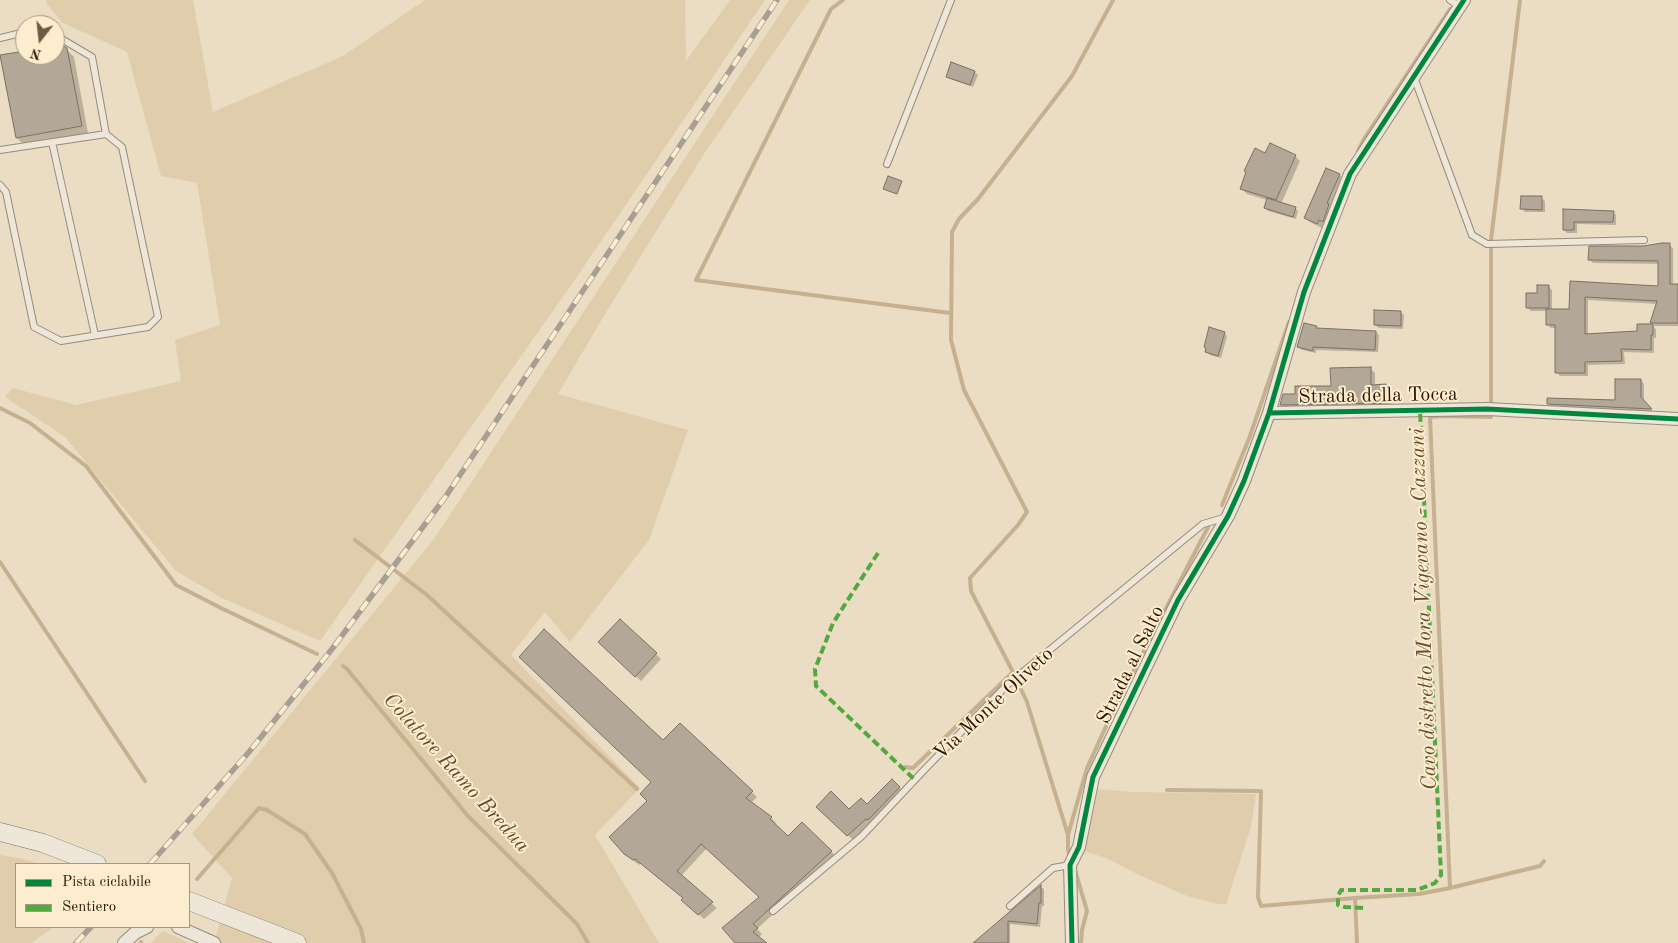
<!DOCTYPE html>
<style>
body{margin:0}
#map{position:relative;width:1678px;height:943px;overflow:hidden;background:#eaddc4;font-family:"Old Standard TT",serif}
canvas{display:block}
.legend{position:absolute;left:15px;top:863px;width:175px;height:65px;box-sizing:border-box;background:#fcedce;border:1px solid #aa967d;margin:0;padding:6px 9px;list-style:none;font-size:15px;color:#2e1404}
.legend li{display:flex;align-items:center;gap:10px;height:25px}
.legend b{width:25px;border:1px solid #aa967d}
.north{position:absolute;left:15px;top:15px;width:50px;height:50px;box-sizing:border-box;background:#fcedce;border:1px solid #aa967d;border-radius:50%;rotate:196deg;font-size:14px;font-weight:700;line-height:20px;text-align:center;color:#2e1404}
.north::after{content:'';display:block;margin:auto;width:18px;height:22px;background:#705a47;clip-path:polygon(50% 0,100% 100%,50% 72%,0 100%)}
</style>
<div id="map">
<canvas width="1678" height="943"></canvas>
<ul class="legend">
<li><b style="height:6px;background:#00873e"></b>Pista ciclabile</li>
<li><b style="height:6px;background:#54a840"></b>Sentiero</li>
</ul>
<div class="north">N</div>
</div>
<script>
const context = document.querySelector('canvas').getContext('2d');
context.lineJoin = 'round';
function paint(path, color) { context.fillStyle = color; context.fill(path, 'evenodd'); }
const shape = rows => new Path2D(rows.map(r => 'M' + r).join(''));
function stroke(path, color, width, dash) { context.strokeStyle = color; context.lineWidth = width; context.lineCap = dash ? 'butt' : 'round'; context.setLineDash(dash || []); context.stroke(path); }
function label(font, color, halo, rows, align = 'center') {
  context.font = font + ' "Old Standard TT",serif'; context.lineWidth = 4; context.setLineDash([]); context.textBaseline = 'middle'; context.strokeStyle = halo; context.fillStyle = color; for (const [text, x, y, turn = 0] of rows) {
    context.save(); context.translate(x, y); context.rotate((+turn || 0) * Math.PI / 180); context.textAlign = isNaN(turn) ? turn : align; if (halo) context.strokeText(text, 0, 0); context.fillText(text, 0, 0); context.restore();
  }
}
paint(shape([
 [46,0,193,0,213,112,343,56,425,0,685,0,686,61,730,0,765,0,572,284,320,641,222,598,176,571,65,437,5,397,13,388,76,405,181,381,175,340,220,325,197,183,161,176,127,52,63,23,47,4],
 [789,0,810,0,704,154,605,314,558,394,688,430,649,540,570,642,545,612,511,655,640,788,595,835,659,943,214,943,232,878,192,834,434,539],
 [1095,789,1134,792,1256,794,1251,827,1226,904,1218,904,1187,896,1139,875,1106,858,1084,851],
 [0,855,23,859,40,864,16,864,16,927,54,927,31,943,0,943],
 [163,931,189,943,151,943]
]), '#e0cdab');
paint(shape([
 [55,46,66,49,74,57,88,133,24,145,17,138,25,52,25,55,55,55],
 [975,72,978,75,973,87,950,79,947,76],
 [1266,155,1295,156,1300,161,1281,204,1295,208,1298,211,1296,219,1268,211,1265,208,1267,200,1247,194,1242,189],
 [1339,175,1344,179,1327,225,1324,223,1322,228,1310,222,1305,218],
 [1541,198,1545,201,1545,212,1525,212,1522,209],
 [1564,211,1613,212,1616,215,1616,225,1577,224,1577,233,1567,233,1564,230],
 [1669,245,1673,248,1673,285,1678,285,1678,326,1653,326,1656,329,1656,338,1654,338,1654,353,1624,352,1625,364,1588,365,1588,376,1560,376,1556,372,1556,328,1551,328,1548,325,1548,311,1531,311,1528,308,1538,294,1549,287,1552,290,1552,310,1570,310,1571,282,1659,288,1659,264,1593,263,1590,260,1643,248],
 [1588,300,1658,304,1652,322,1655,325,1638,325,1638,333,1588,335],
 [1400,312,1404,315,1403,329,1379,328,1375,325],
 [1316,327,1318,329,1376,332,1379,335,1378,352,1316,350,1316,353,1302,350,1298,347],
 [1224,333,1227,336,1221,358,1210,355,1207,352],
 [1370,368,1375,373,1375,386,1386,386,1390,390,1391,407,1286,409,1281,404,1296,395,1332,387],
 [1641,380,1644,384,1644,402,1653,412,1552,407,1549,404,1616,401],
 [620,620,661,659,641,681,600,642],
 [680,725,757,797,751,803,771,818,776,823,774,825,788,838,802,824,836,856,757,929,762,934,758,938,764,943,736,943,761,897,707,848,681,876,717,908,704,919,687,905,684,898,641,863,639,865,631,859,610,837,649,801,663,742],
 [892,780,904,792,853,840,818,807,850,811,867,806],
 [1041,887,1044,889,1044,906,1042,906,1040,927,1010,924,1010,943,978,943,979,940]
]), '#0003');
stroke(shape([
 [843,0,831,9,696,280,950,313],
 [1358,151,1364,139,1450,9],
 [0,408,30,423,86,466,176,585,223,609,317,654],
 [1222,505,1250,436,1289,322],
 [355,540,427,595,637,789],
 [0,562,145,781],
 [343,666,347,669,468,816,577,924,588,943],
 [905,767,913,768,1013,672],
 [1167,790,1261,791,1258,897,1261,906,1355,898,1419,894,1450,888,1430,417,1443,416,1491,417,1491,240,1520,0],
 [1068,835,1027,702,1013,672,971,591,970,578,1018,525,1027,512,964,390,951,340,952,232,959,219,978,199,1072,76,1113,0],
 [1070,857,1068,850,1068,835,1087,768,1113,711,1208,527],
 [1075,870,1087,911,1082,930,1081,943],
 [197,879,259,808,267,810,305,834,332,873,361,929,364,943],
 [1450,888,1540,866,1544,861],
 [1355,898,1357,943],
 [141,943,141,942]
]), '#c5b08f', 4);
const building = shape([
 [60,44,67,48,82,126,16,138,0,55,25,51,25,55,55,55,55,45,60,44],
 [951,62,975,71,970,85,946,77,951,62],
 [1270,143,1296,155,1276,200,1240,189,1246,172,1244,171,1255,148,1265,153,1270,143],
 [1326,168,1340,174,1327,203,1329,204,1323,222,1319,220,1317,224,1304,218,1326,168],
 [888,176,902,181,897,194,883,189,888,176],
 [1521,196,1542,196,1542,210,1520,209,1521,196],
 [1267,198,1296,207,1293,217,1264,208,1267,198],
 [1563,209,1614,211,1613,222,1574,222,1574,230,1563,230,1563,209],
 [1662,243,1670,243,1670,284,1678,284,1678,323,1650,323,1657,301,1585,297,1585,334,1637,331,1637,324,1653,324,1653,335,1651,335,1651,350,1621,349,1622,361,1585,362,1585,373,1555,373,1555,325,1546,325,1546,309,1569,309,1570,281,1658,286,1658,261,1588,260,1589,246,1643,246,1662,243],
 [1537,285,1549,285,1549,308,1526,308,1526,293,1537,293,1537,285],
 [1374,310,1401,311,1401,326,1374,325,1374,310],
 [1304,323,1317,326,1316,328,1376,331,1375,350,1313,347,1313,351,1297,347,1304,323],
 [1209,327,1225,332,1218,356,1205,352,1206,348,1204,347,1209,327],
 [1371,367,1371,385,1386,384,1387,403,1280,405,1283,394,1295,394,1295,386,1331,386,1330,368,1371,367],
 [1615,379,1641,379,1641,397,1652,409,1547,404,1547,398,1615,400,1615,379],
 [620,619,657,653,635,677,598,642,620,619],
 [544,629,663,740,680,723,753,791,746,798,772,817,770,819,788,836,802,822,832,851,753,924,758,928,753,932,767,943,735,943,722,928,759,897,701,844,677,871,713,902,698,915,681,900,683,898,635,859,633,860,624,854,609,837,647,801,640,794,651,782,519,657,544,629],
 [892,779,900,787,868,820,866,819,847,836,816,807,831,791,849,809,861,798,867,804,892,779],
 [1041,885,1041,903,1039,903,1037,924,1008,921,1008,943,973,943,1041,885]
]);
paint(building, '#b3a897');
stroke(building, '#7b7062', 1);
const lane = shape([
 [1450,0,1460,7],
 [55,35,92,57,106,134],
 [0,38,25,32],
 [1414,77,1472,235,1487,244,1644,240],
 [52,142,95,335],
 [0,150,106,134,122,147,158,317,148,327,61,341,34,327,6,192,0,185],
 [887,164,951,0],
 [1010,906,1053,868,1070,865],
 [773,911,862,836,926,768,1007,685,1203,524,1227,517]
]);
const street = shape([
 [1269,413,1487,409,1678,419],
 [178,927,214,943],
 [124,943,135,933,147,927],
 [1072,943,1070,865,1079,847,1093,777,1178,600,1228,516,1244,481,1269,413,1304,292,1350,174,1464,0]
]);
const secondary = shape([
 [0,832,43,843,97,864],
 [189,901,297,943]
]);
stroke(lane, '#968b7b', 8);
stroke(street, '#968b7b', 14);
stroke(secondary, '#7b7062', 19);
stroke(lane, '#ede6d9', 6);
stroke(street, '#ede6d9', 12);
stroke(secondary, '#ede6d9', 18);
const rail = shape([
 [150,864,249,752,332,649,446,496,777,0],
 [76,943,91,927]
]);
stroke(rail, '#a79f94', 5.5);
stroke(rail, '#fcedce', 4, [11]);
stroke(shape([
 [878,553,833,623,815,669,816,686,915,780],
 [1363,908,1345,907,1338,905,1338,896,1341,890,1417,890,1435,883,1441,875,1420,410]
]), '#54a840', 4, [8, 4]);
stroke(shape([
 [1269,413,1487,409,1678,419],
 [1072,943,1070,865,1079,847,1093,777,1178,600,1228,516,1244,481,1269,413,1304,292,1350,174,1464,0]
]), '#00873e', 5);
label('20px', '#2e1404', '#fcedce', [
 ["Strada della Tocca",1378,396,-1],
 ["Strada al Salto",1131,665,-64],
 ["Via Monte Oliveto",994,704,-43]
]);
label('italic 21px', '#644b32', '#fcedce', [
 ["Cavo distretto Mora Vigevano - Cazzani",1424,609,-92],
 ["Colatore Ramo Bredua",456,773,48]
]);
</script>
